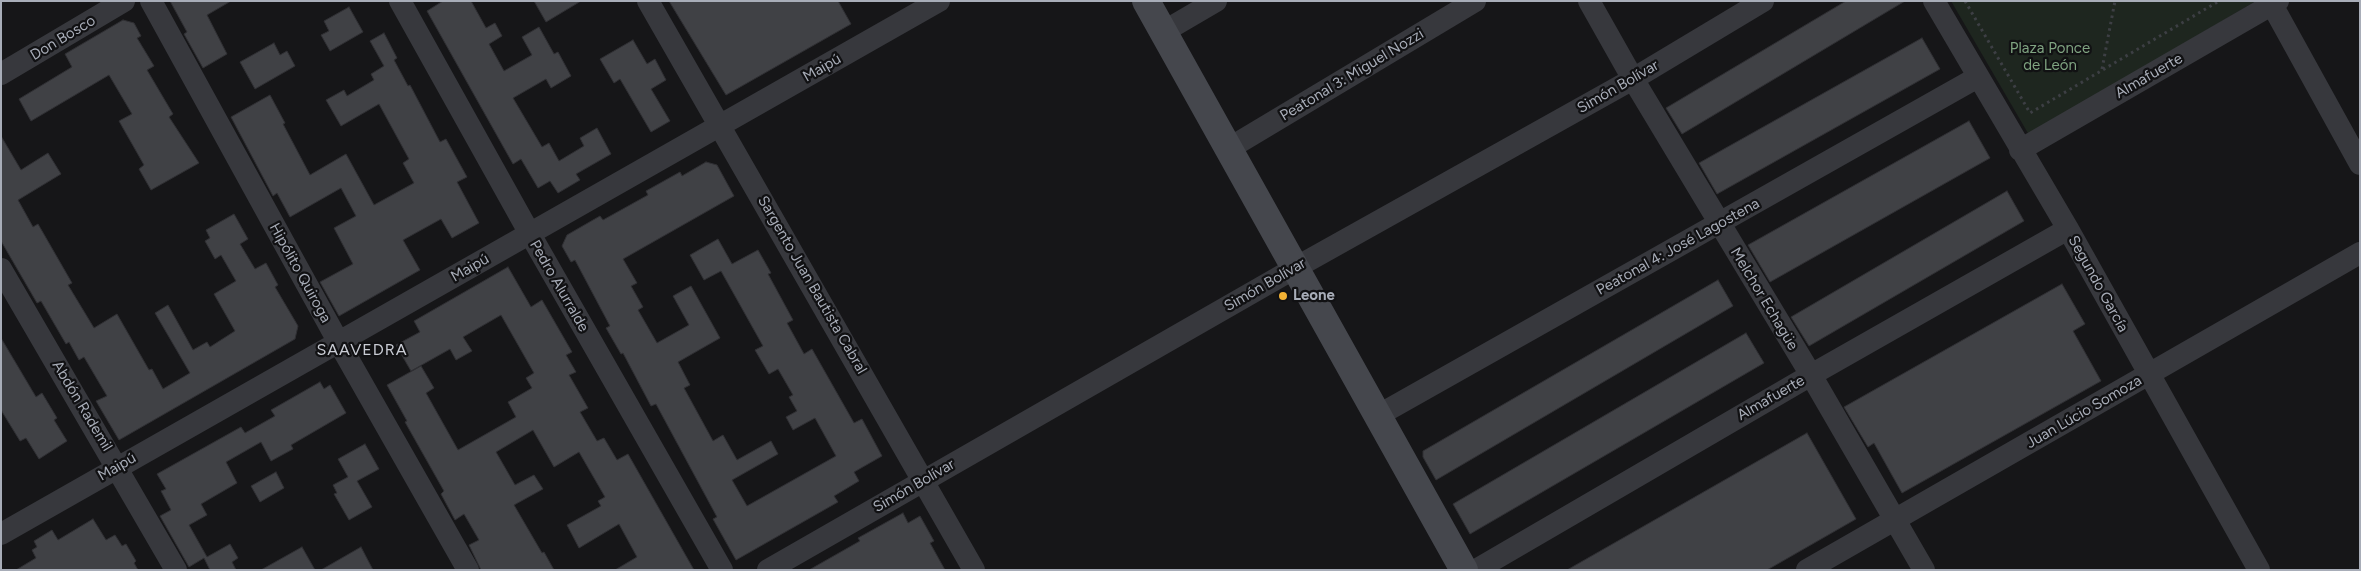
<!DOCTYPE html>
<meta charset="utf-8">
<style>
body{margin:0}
#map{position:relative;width:2361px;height:571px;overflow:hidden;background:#161618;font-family:Figtree,sans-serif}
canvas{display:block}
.frame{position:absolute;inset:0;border:2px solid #a8adb8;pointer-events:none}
</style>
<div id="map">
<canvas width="2361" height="571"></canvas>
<div class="frame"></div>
</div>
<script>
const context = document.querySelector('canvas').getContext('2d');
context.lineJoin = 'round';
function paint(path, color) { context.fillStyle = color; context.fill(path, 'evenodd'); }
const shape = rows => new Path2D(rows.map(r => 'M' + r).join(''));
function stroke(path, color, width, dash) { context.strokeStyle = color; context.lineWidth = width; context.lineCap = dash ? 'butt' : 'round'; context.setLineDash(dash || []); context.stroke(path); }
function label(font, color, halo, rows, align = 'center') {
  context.font = font + ' Figtree,sans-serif'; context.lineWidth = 4.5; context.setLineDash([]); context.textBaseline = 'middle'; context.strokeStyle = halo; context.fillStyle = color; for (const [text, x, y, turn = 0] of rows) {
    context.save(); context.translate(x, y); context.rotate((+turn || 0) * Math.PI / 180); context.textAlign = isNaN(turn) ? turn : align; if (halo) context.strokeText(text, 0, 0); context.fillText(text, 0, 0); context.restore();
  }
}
paint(shape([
 [1951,1,2256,1,2029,135]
]), '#1e261f');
const building = shape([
 [170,1,231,1,207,15,227,54,203,68,184,34,187,32,170,1],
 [443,1,471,1,486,28,495,23,502,36,489,44,504,71,532,55,522,37,539,27,554,54,558,52,571,76,551,88,546,79,513,98,542,147,549,143,559,161,584,146,580,138,597,128,611,154,576,174,580,180,558,193,550,181,538,188,521,159,513,164,427,11,443,1],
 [534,1,581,1,546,22,534,1],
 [669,1,838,1,851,24,726,95,669,1],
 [1846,1,1905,1,1682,134,1666,108,1846,1],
 [349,7,363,32,330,51,321,35,329,31,324,21,349,7],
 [123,20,134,23,141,36,137,38,154,66,147,70,173,114,169,117,199,163,151,190,139,169,144,165,119,121,132,114,109,75,31,121,19,99,72,67,65,54,123,20],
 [384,33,397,58,394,60,408,86,410,85,440,142,446,139,467,177,457,182,479,223,452,238,441,219,403,240,420,270,339,316,320,282,353,264,334,228,356,216,341,188,290,217,277,193,273,196,231,117,270,95,285,123,283,124,310,175,346,154,374,205,414,183,403,163,409,159,379,104,341,126,326,100,344,90,347,96,374,80,371,74,384,66,370,41,384,33],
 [1922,38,1940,69,1717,194,1699,163,1922,38],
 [633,40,647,64,655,59,666,80,651,89,670,121,651,132,620,79,614,83,600,59,633,40],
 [274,43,280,55,287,51,295,66,255,89,240,62,274,43],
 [1969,121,1990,158,1770,282,1748,245,1969,121],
 [1,136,21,170,48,153,61,174,18,200,33,227,38,224,72,283,68,285,94,328,117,314,149,370,152,369,163,389,190,373,155,313,168,305,193,350,207,342,210,347,235,331,214,294,236,281,221,255,215,259,205,241,210,238,206,230,234,214,248,239,240,244,255,269,266,263,278,285,275,287,298,326,295,339,119,440,96,401,107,396,94,374,84,357,79,360,69,342,66,344,41,301,37,303,1,241,1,136],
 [706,162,717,165,734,196,623,259,637,283,631,286,643,307,638,310,657,343,689,325,673,296,691,286,720,338,678,362,690,385,684,388,713,441,723,435,737,460,771,441,778,454,732,480,747,506,836,456,815,418,793,430,786,417,797,411,789,397,793,395,778,369,769,374,755,350,763,346,721,271,704,280,690,255,718,239,732,264,758,250,771,273,768,274,793,320,787,323,804,354,812,349,854,423,862,419,882,456,854,472,859,481,834,496,838,502,736,560,713,519,717,517,656,404,651,406,623,353,621,354,606,328,610,326,575,260,571,262,562,246,567,235,600,216,603,220,648,195,646,191,680,172,682,176,706,162],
 [2007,191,2024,221,1809,346,1791,317,2007,191],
 [508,267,531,307,542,300,572,352,566,355,576,372,569,375,588,408,580,412,597,441,604,438,617,460,628,454,694,570,615,570,637,557,619,524,579,548,567,525,601,506,598,501,605,497,579,452,554,467,533,430,496,452,515,485,534,475,543,489,514,505,542,553,544,552,554,570,481,570,469,545,479,540,464,514,455,520,441,494,444,491,405,422,407,421,387,385,421,366,434,388,426,393,458,450,516,417,508,402,532,388,526,378,534,373,501,315,463,337,472,351,456,360,450,349,411,371,396,345,420,332,414,321,508,267],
 [1718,280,1733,306,1436,480,1423,457,1423,451,1718,280],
 [2062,284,2085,324,2073,331,2101,381,1902,493,1874,443,1868,447,1844,407,2062,284],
 [1746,333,1764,363,1470,534,1453,504,1746,333],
 [1,338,36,397,42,393,57,418,54,420,67,441,39,459,26,438,20,441,1,410,1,338],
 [320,382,324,389,330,385,346,413,291,445,293,449,271,461,261,442,226,462,237,483,201,504,207,515,189,525,207,557,230,544,238,558,232,562,236,570,210,570,204,558,189,567,160,516,171,510,161,491,166,489,157,474,241,427,245,433,275,416,271,410,320,382],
 [1807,433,1856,519,1767,570,1567,570,1807,433],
 [365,444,379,469,357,481,372,507,349,520,334,494,337,493,333,485,348,477,338,459,365,444],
 [276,472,284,488,260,502,251,486,276,472],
 [903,513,908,523,920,516,934,541,930,543,945,570,809,570,860,541,858,538,903,513],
 [93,519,106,540,115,535,122,546,126,544,136,561,134,563,138,570,16,570,36,558,32,550,37,547,34,541,52,530,58,540,93,519],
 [302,547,315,570,261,570,302,547],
 [361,547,373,570,321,570,361,547]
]);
paint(building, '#404145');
stroke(building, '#303034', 1);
stroke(shape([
 [1965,1,2030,113,2219,1],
 [2102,69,2115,1]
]), '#3d3f44', 3, [2.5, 4]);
stroke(shape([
 [151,1,339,343,468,570],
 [400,1,530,234,722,570],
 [648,1,974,570],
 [1589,1,1633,79,1811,375,1924,570],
 [1934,1,2068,229,2259,570],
 [2270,1,2360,164],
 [1163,32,1216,1],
 [1,74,124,1],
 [1228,149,1475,1],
 [2020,150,2278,1],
 [1,269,176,570],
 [1377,416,1978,77],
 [1,534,939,1],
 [768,570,1295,268,1633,79,1763,1],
 [1476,570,1811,375,2068,229],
 [1807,570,2360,253]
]), '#37383d', 22);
stroke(shape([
 [1146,1,1464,570]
]), '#45474d', 28);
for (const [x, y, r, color] of [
 [1283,296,5,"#f2b134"]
]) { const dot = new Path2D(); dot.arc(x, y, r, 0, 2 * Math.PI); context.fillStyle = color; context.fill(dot); stroke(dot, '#111113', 2); }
label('15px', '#a8adb8', '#111113', [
 ["Don Bosco",63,38,-31],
 ["Maipú",822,68,-30],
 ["Peatonal 3: Miguel Nozzi",1352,75,-31],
 ["Almafuerte",2149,76,-30],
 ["Simón Bolívar",1618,87,-30],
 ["Peatonal 4: José Lagostena",1678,247,-29],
 ["Maipú",470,268,-30],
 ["Hipólito Quiroga",300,273,61],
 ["Segundo García",2098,284,61],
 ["Sargento Juan Bautista Cabral",812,285,60],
 ["Simón Bolívar",1265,285,-30],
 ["Pedro Alurralde",559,286,60],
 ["Melchor Echagüe",1764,299,59],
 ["Almafuerte",1771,398,-30],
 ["Abdón Rademil",82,406,59],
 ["Juan Lúcio Somoza",2084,412,-30],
 ["Maipú",117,467,-30],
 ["Simón Bolívar",914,486,-30]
]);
label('15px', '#7fa381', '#111113', [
 ["Plaza Ponce",2050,49],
 ["de León",2050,66]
]);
label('bold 15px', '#a8adb8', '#111113', [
 ["Leone",1293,296]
], 'left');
context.letterSpacing = '1px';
label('16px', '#c9ccd4', '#111113', [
 ["SAAVEDRA",362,350]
]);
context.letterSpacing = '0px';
</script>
